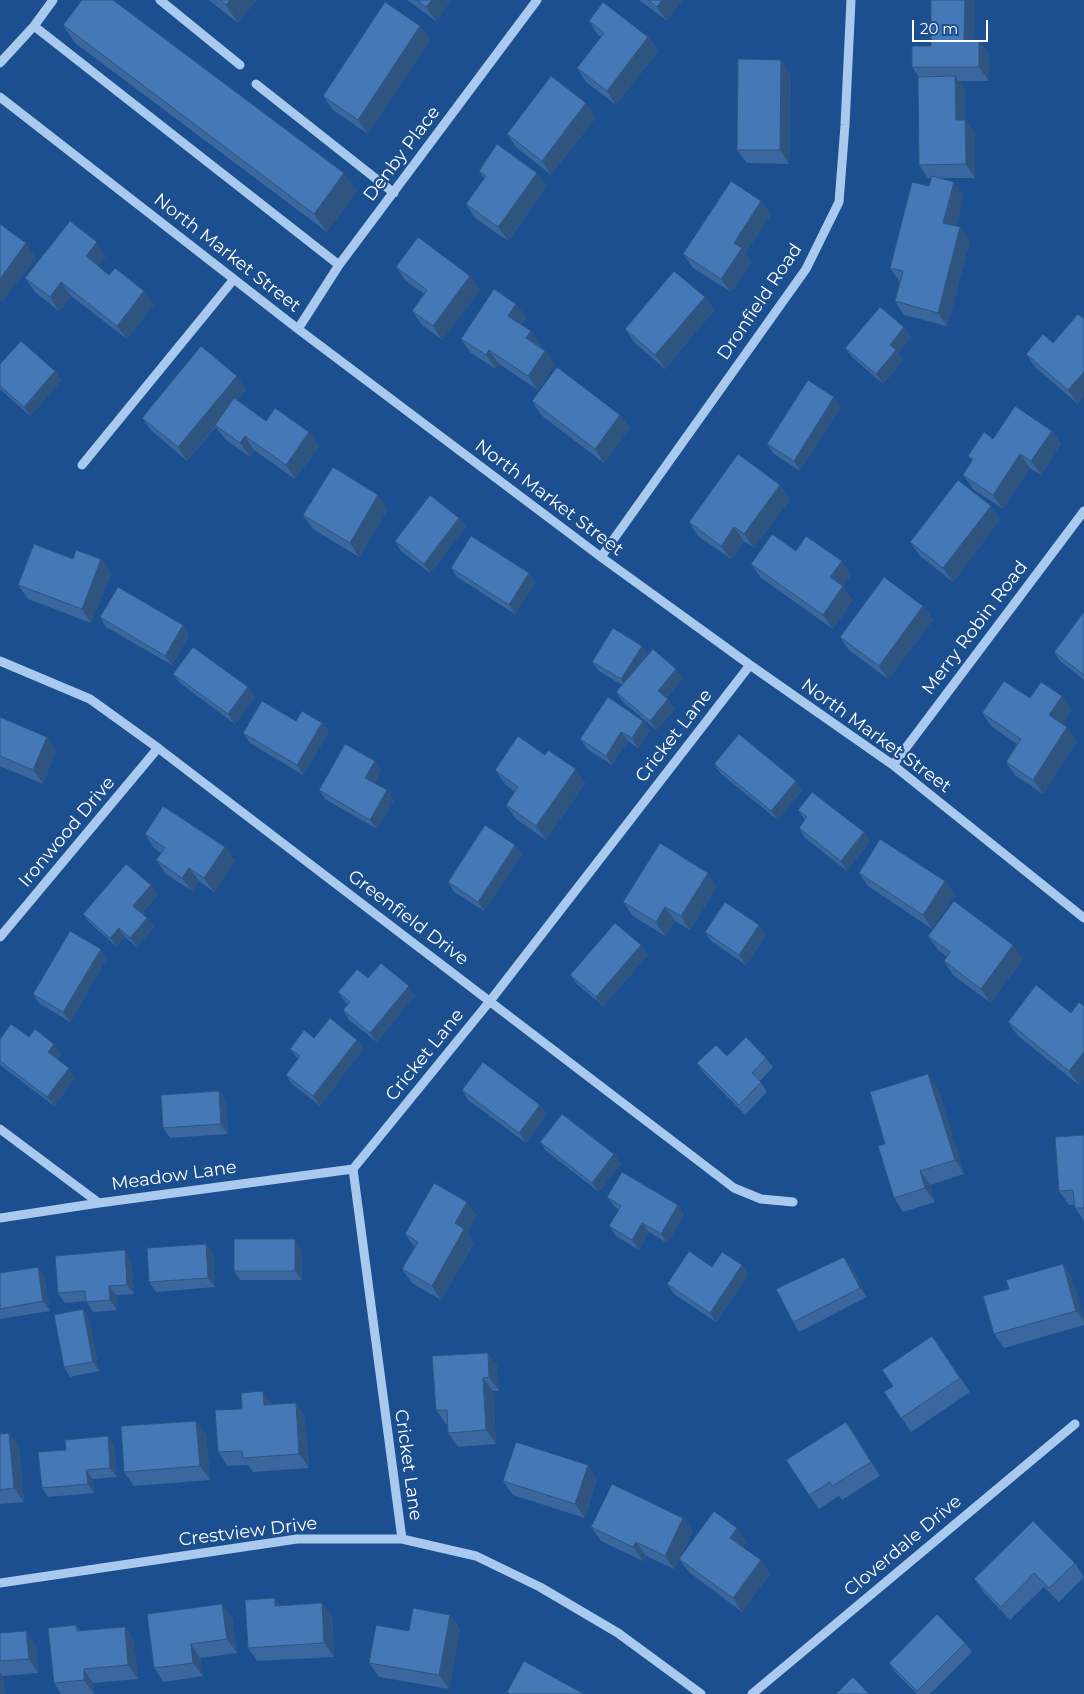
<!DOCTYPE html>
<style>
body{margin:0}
#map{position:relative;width:1084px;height:1694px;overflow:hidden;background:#1b4f8f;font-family:Montserrat,sans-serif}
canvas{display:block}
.scale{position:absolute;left:912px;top:20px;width:76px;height:22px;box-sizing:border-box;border:2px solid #fff;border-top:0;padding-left:6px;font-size:15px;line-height:18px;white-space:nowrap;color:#fff;-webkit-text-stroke:4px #1b4f8f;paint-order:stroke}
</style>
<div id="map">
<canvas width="1084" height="1694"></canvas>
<div class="scale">20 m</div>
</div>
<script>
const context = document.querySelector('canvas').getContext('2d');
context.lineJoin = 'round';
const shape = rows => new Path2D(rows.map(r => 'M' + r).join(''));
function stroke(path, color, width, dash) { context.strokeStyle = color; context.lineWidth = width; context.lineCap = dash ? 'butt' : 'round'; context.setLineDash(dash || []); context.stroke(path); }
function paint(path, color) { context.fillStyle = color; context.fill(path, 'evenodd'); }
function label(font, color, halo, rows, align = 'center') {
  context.font = font + ' Montserrat,sans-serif'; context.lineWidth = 4.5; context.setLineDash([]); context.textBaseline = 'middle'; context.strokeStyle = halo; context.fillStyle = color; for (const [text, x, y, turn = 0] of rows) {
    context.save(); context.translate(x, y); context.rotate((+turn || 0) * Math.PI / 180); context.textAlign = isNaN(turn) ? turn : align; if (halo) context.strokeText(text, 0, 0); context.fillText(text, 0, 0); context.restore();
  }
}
stroke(shape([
 [160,0,240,65],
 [34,26,339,265],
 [0,63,34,26,53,0],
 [256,84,394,193],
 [0,97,298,329,601,557,750,665,893,765,1084,918],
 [298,329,339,265,537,0],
 [82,465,234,279],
 [601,557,806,269,839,202,845,125,851,0],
 [0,661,90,699,158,748,734,1188,761,1199,793,1202],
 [893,765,1084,511],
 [0,937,158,748],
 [0,1129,99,1203],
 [0,1218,99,1203,353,1169],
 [402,1539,353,1169,490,1001,750,665],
 [0,1583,297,1539,402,1539,476,1556,540,1587,618,1633,701,1694],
 [752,1694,1075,1424]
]), '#a9c9ee', 9);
paint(shape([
 [209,0,256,0,238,23],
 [407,0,451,0,436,21],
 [639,0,682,0,667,21],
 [931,0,974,0,974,40,989,54,989,81,958,81,965,90,965,120,975,134,975,178,941,178,964,195,956,226,970,241,947,326,904,315,895,301,900,282,890,268,929,186,931,178,928,178,919,165,919,77,912,67,931,46],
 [589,21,648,37,658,51,616,105,586,82,577,68,601,37,598,35],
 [63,25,357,191,327,232,75,43],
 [420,26,430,40,368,134,333,110,323,96],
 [791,74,789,164,747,163,737,150],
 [596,117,551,175,516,147,507,134],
 [479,171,547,186,508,241,475,218,466,204,484,179],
 [761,201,771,215,745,253,751,262,731,292,693,268,683,254],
 [106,256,98,266,109,275,154,304,127,339,71,296,59,311,35,292,25,278],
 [396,267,480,290,442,340,422,325,412,311,424,294,406,281],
 [705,297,714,310,665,369,635,343,625,329],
 [516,304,526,318,521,324,531,331,541,345,539,347,545,351,555,365,538,390,499,364,496,369,471,353,461,339],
 [904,327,911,337,898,353,903,360,883,384,852,357,845,348],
 [1053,343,1078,404,1036,368,1026,354],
 [0,364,55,371,61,381,30,416,0,389],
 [246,389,237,400,266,421,319,446,295,479,254,450,250,457,225,439,216,427,187,461,152,431,142,418],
 [532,401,620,415,630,428,604,463,541,415],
 [841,406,800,471,774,454,767,444],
 [1052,431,1061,444,1041,475,1030,468,1003,509,973,489,963,475,972,461,968,456,993,439],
 [780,485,790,499,754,548,744,541,731,559,698,536,689,522],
 [388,509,359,557,313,529,303,515],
 [459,518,466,527,430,573,401,551,395,541],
 [1000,519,953,582,920,556,910,542],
 [796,551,851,575,843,587,853,600,833,629,761,578,751,564],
 [73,559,101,559,111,573,91,623,28,599,18,585],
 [451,568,536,582,515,614,457,577],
 [923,606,933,620,888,679,849,650,840,637],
 [1084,612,1084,680,1060,661,1054,652],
 [100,617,183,625,189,635,172,665,106,627],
 [642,646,648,655,683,678,667,698,675,709,656,730,622,701,616,692,622,685,599,671,592,662],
 [173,674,255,697,235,724,180,683],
 [1030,698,1072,709,1062,724,1077,741,1043,794,1015,775,1006,762,1017,744,992,727,982,713],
 [0,717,56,750,43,784,0,766],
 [296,721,322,723,329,732,303,775,250,743,243,733],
 [643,721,650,730,638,748,628,741,612,765,587,749,580,739],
 [545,755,576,769,585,783,546,840,516,819,506,805,515,792,505,784,495,770],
 [375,761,381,771,374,783,394,800,377,829,325,799,319,790],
 [714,764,796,781,802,790,778,820,721,774],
 [798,810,864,832,870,841,847,871,805,838,799,828,805,820],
 [145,834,225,847,235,861,214,892,199,881,192,891,166,874,156,860,161,853,154,848],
 [515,845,522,854,484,911,454,892,448,882],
 [859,873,945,881,955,895,932,929,868,886],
 [717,887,690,930,675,921,665,936,633,916,623,902],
 [158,895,142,913,147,918,154,927,137,947,125,937,117,947,90,923,83,914],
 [705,932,766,935,746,965,711,941],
 [928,936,1023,959,991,1003,953,975,944,961,947,957,938,950],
 [641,945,648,955,603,1006,577,984,570,975],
 [107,958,70,1022,39,1003,33,994],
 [368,978,415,995,377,1042,349,1020,343,1010,348,1004,345,1002,338,992],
 [1071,1013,1079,1085,1017,1035,1008,1022],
 [29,1037,61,1054,57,1059,75,1078,54,1106,0,1065,0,1039],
 [314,1038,357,1040,363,1049,320,1106,292,1084,286,1075,298,1059,290,1049],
 [727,1056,766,1058,773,1067,760,1081,767,1092,745,1115,704,1073,697,1063],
 [938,1088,964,1174,930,1185,935,1202,903,1212,894,1198],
 [462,1090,547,1114,526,1143,468,1100],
 [219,1091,226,1100,228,1134,170,1138,163,1128],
 [1084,1135,1084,1221,1075,1208,1075,1205,1069,1205,1059,1191],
 [540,1142,621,1163,599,1192,546,1151],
 [607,1197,678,1205,684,1215,667,1243,649,1232,639,1250,616,1236,609,1226,619,1210,614,1206],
 [477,1215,467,1233,474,1243,441,1300,412,1283,402,1269,415,1248,405,1234],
 [295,1239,301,1249,302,1280,240,1280,234,1271],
 [206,1244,213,1253,215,1287,156,1292,149,1282],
 [131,1260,134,1294,116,1295,117,1310,93,1312,86,1301,65,1303,58,1293],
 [1063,1264,1072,1278,1084,1319,1084,1325,1004,1348,994,1334,1009,1289],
 [742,1265,748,1275,716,1322,674,1294,667,1284,712,1267],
 [851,1266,867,1297,799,1332,793,1322],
 [38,1267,44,1277,50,1311,0,1319,0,1273],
 [83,1309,89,1319,99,1371,70,1377,64,1367],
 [932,1336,970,1392,911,1432,884,1392,893,1386],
 [488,1353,497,1366,499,1391,493,1391,496,1444,458,1447,448,1433,448,1424,446,1424,436,1410],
 [296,1403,305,1417,309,1468,253,1472,248,1465,228,1466,218,1452,242,1409,273,1404],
 [196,1421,206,1434,210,1480,134,1486,124,1472],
 [846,1422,856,1436,880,1476,842,1500,839,1496,819,1509,809,1495],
 [9,1433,19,1447,24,1502,0,1504,0,1434],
 [108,1436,114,1446,117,1477,93,1479,94,1493,48,1497,42,1488,66,1450],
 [597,1479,585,1518,513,1495,503,1481],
 [591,1527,693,1531,680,1557,747,1542,743,1547,761,1560,770,1574,742,1612,689,1572,679,1559,674,1569,646,1556,643,1561,601,1541],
 [1075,1563,1084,1577,1059,1602,1044,1587,1010,1620,984,1593,974,1579],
 [275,1598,280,1606,322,1603,332,1617,334,1657,257,1661,248,1648],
 [222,1604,232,1618,237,1653,200,1658,203,1676,164,1682,154,1668],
 [450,1615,460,1629,449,1689,379,1677,369,1663,409,1631],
 [76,1625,80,1631,125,1627,134,1641,138,1679,93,1683,94,1694,61,1694,54,1683],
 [0,1633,36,1645,38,1673,3,1676,5,1694,0,1694],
 [965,1643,972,1652,930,1694,917,1694,895,1672,889,1663]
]), '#3a679d');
paint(shape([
 [230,0,256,0,238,23,226,5],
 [432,0,451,0,436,21,426,7],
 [662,0,682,0,667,21,657,7],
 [965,0,974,0,974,54,964,40],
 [420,26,430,40,368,134,358,120],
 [648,37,658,51,616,105,607,91],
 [979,40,989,54,989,81,979,67],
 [781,60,791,74,789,164,780,150],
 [955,76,965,90,965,120,975,134,975,178,966,164,956,120],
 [586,103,596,117,551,175,542,161],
 [344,173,357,191,327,232,314,214],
 [537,173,547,186,508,241,498,227],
 [954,182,964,195,953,237,943,223],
 [761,201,771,215,745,253,751,262,731,292,721,279,734,243],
 [960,227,970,241,947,326,938,313],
 [97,242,106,256,95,270,86,256],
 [26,243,36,257,2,303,0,300,0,279],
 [470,276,480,290,442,340,433,326],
 [61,282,71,296,59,311,50,297],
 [144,291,154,304,127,339,117,326],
 [705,297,714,310,665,369,655,355],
 [516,304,526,318,518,330,508,316],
 [904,327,911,337,898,353,903,360,883,384,876,374,890,345],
 [531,331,541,345,535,352,526,338],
 [489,350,499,364,496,369,486,355],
 [545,351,555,365,538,390,528,376],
 [55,371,61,381,30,416,24,407],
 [1084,372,1084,397,1078,404,1068,390],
 [237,376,246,389,187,461,178,447],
 [834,397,841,406,800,471,794,461],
 [620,415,630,428,604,463,595,449],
 [1052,431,1061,444,1041,475,1031,461],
 [309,432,319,446,295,479,286,465],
 [245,436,254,450,250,457,240,443],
 [1020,454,1030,468,1003,509,993,495],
 [780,485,790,499,754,548,744,534],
 [378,495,388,509,359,557,350,543],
 [991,506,1000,519,953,582,943,568],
 [459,518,466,527,430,573,424,564],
 [734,527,744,541,731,559,721,546],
 [101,559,111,573,91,623,82,609],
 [842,561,851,575,843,587,853,600,833,629,823,615,830,577],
 [529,573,536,582,515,614,509,605],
 [923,606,933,620,888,679,879,666],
 [183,625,189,635,172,665,165,656],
 [642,646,648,656,628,689,621,679],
 [676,669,683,678,665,700,658,691],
 [248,687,255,697,235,724,228,714],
 [1062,696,1072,709,1059,729,1049,715],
 [668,699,675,709,656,730,650,721],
 [643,721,650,730,638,748,632,738],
 [322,723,329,732,303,775,297,765],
 [1067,727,1077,741,1043,794,1033,780],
 [621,732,628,741,612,765,606,756],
 [47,737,56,750,43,784,33,770],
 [375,761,381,771,372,787,365,778],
 [576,769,585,783,546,840,536,826],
 [796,781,802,790,778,820,771,811],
 [387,790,394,800,377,829,370,820],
 [864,832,870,841,847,871,841,861],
 [515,845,522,854,484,911,478,902],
 [225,847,235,861,214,892,204,878],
 [189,868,199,881,192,891,182,878],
 [708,873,717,887,690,930,681,916],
 [945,881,955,895,932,929,923,915],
 [151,885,158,895,140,915,133,906],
 [665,907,675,921,665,936,656,922],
 [147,918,154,927,137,947,130,938],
 [759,925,766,935,746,965,739,955],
 [119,928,125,937,117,947,110,938],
 [641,945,648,955,603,1006,596,997],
 [1013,945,1023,959,991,1003,981,989],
 [101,949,107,958,70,1022,63,1012],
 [409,986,415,995,377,1042,370,1033],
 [357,1040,363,1049,320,1106,313,1096],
 [54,1044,61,1054,54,1062,48,1052],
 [1084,1052,1084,1078,1079,1085,1069,1071],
 [69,1068,75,1078,54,1106,47,1097],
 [928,1074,938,1088,964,1174,955,1160],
 [219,1091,226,1100,228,1134,221,1124],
 [540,1105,547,1114,526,1143,519,1133],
 [614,1154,621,1163,599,1192,592,1183],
 [920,1171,930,1185,935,1202,925,1188],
 [467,1202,477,1215,467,1233,474,1243,441,1300,432,1286,455,1223],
 [678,1205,684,1215,667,1243,661,1234],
 [642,1223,649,1232,639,1250,632,1240],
 [295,1239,301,1249,302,1280,295,1271],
 [206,1244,213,1253,215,1287,208,1278],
 [125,1250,131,1260,134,1294,127,1285],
 [844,1257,851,1266,867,1297,860,1288],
 [1063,1264,1072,1278,1084,1319,1084,1322,1076,1311],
 [742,1265,748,1275,716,1322,710,1313],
 [38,1267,44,1277,50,1311,43,1301],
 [109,1286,116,1295,117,1310,110,1300],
 [83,1309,89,1319,99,1371,93,1362],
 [488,1353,497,1366,499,1391,489,1377],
 [483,1378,493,1391,496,1444,486,1430],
 [263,1391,273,1405,264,1405],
 [296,1403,305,1417,309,1468,299,1454],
 [196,1421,206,1434,210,1480,200,1466],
 [846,1422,856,1436,880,1476,871,1462],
 [9,1433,19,1447,24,1502,14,1488],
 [108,1436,114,1446,117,1477,110,1468],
 [588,1465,597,1479,585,1518,575,1504],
 [86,1470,93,1479,94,1493,88,1484],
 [683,1518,693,1531,674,1569,665,1556],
 [737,1528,747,1542,740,1551,730,1538],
 [636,1542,646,1556,643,1561,633,1547],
 [761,1560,770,1574,742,1612,733,1598],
 [275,1598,284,1612,275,1606],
 [322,1603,332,1617,334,1657,324,1643],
 [222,1604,232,1618,237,1653,227,1639],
 [450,1615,460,1629,449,1689,439,1675],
 [125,1627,134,1641,138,1679,128,1665],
 [26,1631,36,1645,38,1673,29,1659],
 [191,1644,200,1658,203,1676,193,1663],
 [84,1669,93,1683,94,1694,84,1680],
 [0,1672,3,1676,5,1694,0,1694]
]), '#305480');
const building = shape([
 [82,0,113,0,344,173,314,214,63,25,82,0],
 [220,0,230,0,226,5,220,0],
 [417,0,432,0,426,7,417,0],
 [648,0,662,0,657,7,648,0],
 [931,0,965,0,964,40,979,40,979,67,912,67,912,46,931,46,931,0],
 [385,2,420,26,358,120,323,96,385,2],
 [603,2,648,37,607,91,577,68,604,33,589,21,603,2],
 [738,59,781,60,780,150,737,150,738,59],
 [551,76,586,103,542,161,507,134,551,76],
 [955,76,956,120,965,120,966,164,919,165,918,77,955,76],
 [497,144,537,173,498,227,466,204,486,176,479,171,497,144],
 [932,176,954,182,943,223,960,227,938,313,895,301,903,271,890,268,912,182,929,186,932,176],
 [731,181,761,201,734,243,742,248,721,279,683,254,731,181],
 [70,221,97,242,86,256,109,275,115,268,144,291,117,326,61,282,50,297,25,278,70,221],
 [0,224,26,243,0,279,0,224],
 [418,237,470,276,433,326,412,311,427,290,396,267,418,237],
 [674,271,705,297,655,355,625,329,674,271],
 [494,289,516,304,508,316,531,331,526,338,545,351,528,376,489,350,486,355,461,339,494,289],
 [880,307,904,327,890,345,896,350,876,374,845,348,880,307],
 [1078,314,1084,319,1084,372,1068,390,1026,354,1043,334,1053,343,1078,314],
 [21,341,55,371,24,407,0,386,0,364,21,341],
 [201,346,237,376,178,447,142,418,201,346],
 [557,367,620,415,595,449,532,401,557,367],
 [808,380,834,397,794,461,767,444,808,380],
 [234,398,266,421,275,408,309,432,286,465,245,436,240,443,215,425,234,398],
 [1015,406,1052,431,1031,461,1020,454,993,495,963,475,973,459,968,456,984,432,993,439,1015,406],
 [738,454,780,485,744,534,734,527,721,546,689,522,738,454],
 [333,467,378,495,350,543,303,515,333,467],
 [958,480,991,506,943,568,910,542,958,480],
 [430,495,459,518,424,564,395,541,430,495],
 [772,534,796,551,806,536,842,561,830,577,843,586,823,615,751,564,772,534],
 [471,536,529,573,509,605,451,568,471,536],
 [34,544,73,559,76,550,101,559,82,609,18,585,34,544],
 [884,577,923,606,879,666,840,637,884,577],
 [118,587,183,625,165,656,100,617,118,587],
 [1084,612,1084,675,1054,652,1084,612],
 [613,628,642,646,621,679,592,662,613,628],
 [193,647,248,687,228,714,173,674,193,647],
 [653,649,676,669,658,691,668,699,650,721,616,692,653,649],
 [1004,681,1030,698,1041,682,1062,696,1049,715,1067,727,1033,780,1006,762,1021,739,982,713,1004,681],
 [608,697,643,721,632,738,621,732,606,756,580,739,608,697],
 [262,701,296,721,302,711,322,723,297,765,243,733,262,701],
 [0,717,47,737,33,770,0,756,0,717],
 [739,734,796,781,771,811,714,764,739,734],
 [518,736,545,755,548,750,576,769,536,826,506,805,518,787,495,770,518,736],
 [345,744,375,761,365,778,387,790,370,820,319,790,345,744],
 [812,792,864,832,841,861,799,828,807,817,798,810,812,792],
 [163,806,225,847,204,878,189,868,182,878,156,860,165,848,145,834,163,806],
 [485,825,515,845,478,902,448,882,485,825],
 [880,839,945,881,923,915,859,873,880,839],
 [660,843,708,873,681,916,665,907,656,922,623,902,660,843],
 [126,864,151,885,133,906,147,918,130,938,119,928,110,938,83,914,126,864],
 [954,901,1013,945,981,989,944,961,950,952,928,936,954,901],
 [725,902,759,925,739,955,705,932,725,902],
 [615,923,641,945,596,997,570,975,615,923],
 [70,931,101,949,63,1012,33,994,70,931],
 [381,963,409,986,370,1033,343,1010,350,1002,338,992,357,969,368,978,381,963],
 [1036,985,1071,1013,1079,1002,1084,1006,1084,1052,1069,1071,1008,1022,1036,985],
 [330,1018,357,1040,313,1096,286,1075,300,1056,290,1049,304,1030,314,1038,330,1018],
 [11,1024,29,1037,35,1029,54,1044,48,1052,69,1068,47,1097,0,1061,0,1039,11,1024],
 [746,1037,766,1058,752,1073,761,1082,739,1105,697,1063,716,1045,727,1056,746,1037],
 [483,1062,540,1105,519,1133,462,1090,483,1062],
 [928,1074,955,1160,920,1171,925,1188,894,1198,878,1146,885,1144,870,1092,928,1074],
 [219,1091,221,1124,163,1128,161,1095,219,1091],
 [562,1114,614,1154,592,1183,540,1142,562,1114],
 [1084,1135,1084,1208,1075,1208,1073,1190,1059,1191,1055,1137,1084,1135],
 [622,1172,678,1205,661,1234,642,1223,632,1240,609,1226,621,1206,607,1197,622,1172],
 [434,1183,467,1202,455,1223,464,1229,432,1286,402,1269,418,1242,405,1234,434,1183],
 [234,1239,295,1239,295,1271,234,1271,234,1239],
 [206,1244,208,1278,149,1282,147,1248,206,1244],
 [125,1250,127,1285,109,1286,110,1300,86,1302,85,1291,58,1293,55,1256,125,1250],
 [689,1251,712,1267,722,1252,742,1265,710,1313,667,1284,689,1251],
 [844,1257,860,1288,793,1322,776,1289,844,1257],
 [1063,1264,1076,1311,994,1334,983,1296,1009,1289,1006,1280,1063,1264],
 [38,1267,43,1301,0,1309,0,1273,38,1267],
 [83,1309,93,1362,64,1367,54,1315,83,1309],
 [932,1336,960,1378,901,1418,884,1392,893,1386,882,1370,932,1336],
 [488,1353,489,1377,483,1378,486,1430,448,1433,447,1410,436,1410,432,1356,488,1353],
 [263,1391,264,1405,296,1403,299,1454,243,1458,242,1451,218,1452,215,1410,242,1409,241,1393,263,1391],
 [196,1421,200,1466,124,1472,121,1426,196,1421],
 [846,1422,871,1462,832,1486,830,1482,809,1495,786,1460,846,1422],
 [9,1433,14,1488,0,1490,0,1434,9,1433],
 [108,1436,110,1468,86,1470,88,1484,42,1488,38,1452,66,1450,65,1440,108,1436],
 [516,1442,588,1465,575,1504,503,1481,516,1442],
 [612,1484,683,1518,665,1556,636,1542,633,1547,591,1527,612,1484],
 [714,1511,737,1528,730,1538,761,1560,733,1598,679,1559,714,1511],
 [1033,1521,1075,1563,1049,1588,1034,1573,1001,1607,974,1579,1033,1521],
 [275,1598,275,1606,322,1603,324,1643,248,1648,245,1600,275,1598],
 [222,1604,227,1639,191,1644,193,1663,154,1668,147,1614,222,1604],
 [413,1608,450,1615,439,1675,369,1663,376,1625,409,1631,413,1608],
 [937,1614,965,1643,917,1691,889,1663,937,1614],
 [76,1625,77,1631,125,1627,128,1665,84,1669,84,1680,54,1683,48,1628,76,1625],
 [26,1631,29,1659,0,1661,0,1633,26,1631],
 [524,1661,584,1694,510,1694,507,1692,524,1661],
 [853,1677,869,1694,836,1694,853,1677]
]);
paint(building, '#4478b7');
stroke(building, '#305480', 1);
label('18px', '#fff', '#1b4f8f', [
 ["Denby Place",402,154,-53],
 ["North Market Street",227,253,38],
 ["Dronfield Road",760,302,-56],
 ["North Market Street",549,498,37],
 ["Merry Robin Road",975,628,-53],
 ["Cricket Lane",674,736,-52],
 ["North Market Street",876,736,36],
 ["Ironwood Drive",67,832,-50],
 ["Greenfield Drive",408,918,37],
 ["Cricket Lane",425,1055,-51],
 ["Meadow Lane",174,1176,-8],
 ["Cricket Lane",408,1465,82],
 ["Crestview Drive",248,1532,-7],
 ["Cloverdale Drive",903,1546,-40]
]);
</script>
